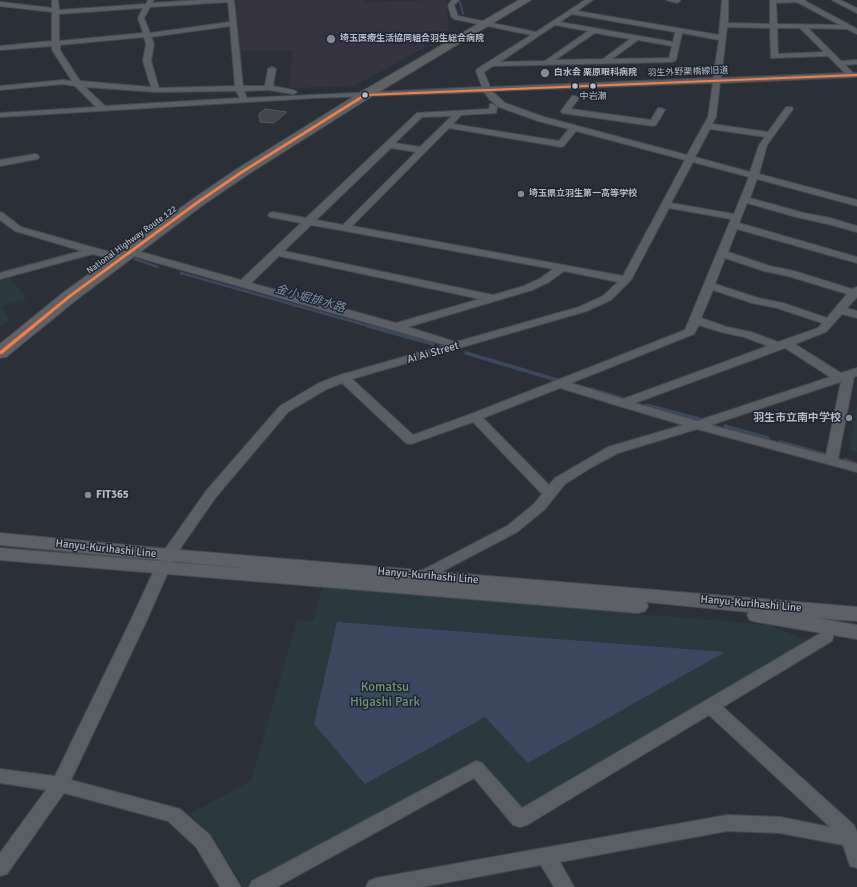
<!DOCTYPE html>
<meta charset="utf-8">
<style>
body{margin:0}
canvas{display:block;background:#2b2f37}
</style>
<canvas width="857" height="887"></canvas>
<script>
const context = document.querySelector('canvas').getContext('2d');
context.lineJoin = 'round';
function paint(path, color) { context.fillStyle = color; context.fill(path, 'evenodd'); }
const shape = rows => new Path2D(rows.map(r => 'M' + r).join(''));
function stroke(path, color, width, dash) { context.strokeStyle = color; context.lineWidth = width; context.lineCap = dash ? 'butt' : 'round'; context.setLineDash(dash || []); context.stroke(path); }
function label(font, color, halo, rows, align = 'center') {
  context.font = font + ' Signika,"Noto Sans JP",sans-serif'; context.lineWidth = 3; context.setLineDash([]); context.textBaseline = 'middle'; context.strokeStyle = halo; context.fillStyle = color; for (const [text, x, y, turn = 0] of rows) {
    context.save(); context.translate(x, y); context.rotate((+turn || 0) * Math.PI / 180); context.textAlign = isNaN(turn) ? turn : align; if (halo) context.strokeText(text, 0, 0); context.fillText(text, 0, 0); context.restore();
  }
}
paint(shape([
 [236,0,365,0,365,2,446,0,449,31,424,31,424,48,354,86,289,88,293,50,240,51]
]), '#353340');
paint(shape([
 [8,276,27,299,1,306,11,321,0,325,0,278],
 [857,404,857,452,849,450],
 [322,587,768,625,810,641,521,809,478,760,252,887,244,887,213,837,189,814,251,781,297,620,313,621]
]), '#29393d');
paint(shape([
 [337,622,725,652,528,763,485,717,365,784,314,724]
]), '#3b485f');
stroke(shape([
 [460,2,463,14],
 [486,94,492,101]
]), '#3b485f', 2);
stroke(shape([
 [135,259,158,267],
 [0,273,74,253],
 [181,273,372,327]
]), '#3b485f', 2.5);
stroke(shape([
 [368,326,433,344],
 [466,353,557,380],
 [590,389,621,398],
 [646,405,699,419],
 [725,426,768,438],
 [780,442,823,454],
 [845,460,857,464]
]), '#3b485f', 3.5);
const building = shape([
 [265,109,287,112,274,123,260,122,259,114,265,109]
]);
paint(building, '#42454b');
stroke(building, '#52575f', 1);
const minor = shape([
 [52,0,58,0,59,10,146,4,148,0,154,0,152,3,200,0,234,0,243,86,265,86,268,69,272,67,276,69,273,86,293,90,297,92,293,94,268,90,244,91,247,98,482,87,476,71,477,69,531,35,454,19,451,16,448,5,452,0,459,0,454,5,458,16,536,32,585,0,593,0,577,11,719,35,722,0,728,0,728,23,770,24,770,0,806,0,805,1,848,24,857,29,857,34,847,29,808,28,841,61,857,60,857,64,845,65,853,73,857,73,857,77,720,83,716,117,712,124,768,132,786,107,792,107,793,109,767,145,759,174,857,200,857,206,757,179,750,198,804,213,830,218,857,226,857,232,828,224,800,218,747,203,739,223,857,257,857,263,737,229,728,252,770,266,794,271,852,289,857,287,857,297,847,308,857,311,857,318,842,314,826,332,795,344,841,373,857,368,857,376,854,377,838,459,857,464,857,472,697,429,618,453,592,467,565,484,544,510,517,532,424,581,419,580,417,576,419,572,507,526,534,504,542,494,473,422,411,444,406,443,342,383,327,389,288,412,216,497,175,556,146,622,71,780,180,809,210,835,241,887,220,887,196,847,168,821,64,793,7,874,0,876,0,853,46,790,0,783,0,769,55,776,130,622,161,555,206,491,280,406,319,383,340,375,445,345,126,254,125,252,126,250,134,250,241,280,301,223,270,217,268,215,270,213,273,212,306,218,417,113,489,109,490,104,493,104,497,106,496,113,461,115,453,124,559,141,569,129,538,121,499,107,490,100,484,92,314,98,0,117,0,113,96,107,75,86,63,84,0,90,0,86,63,80,72,81,52,50,52,46,0,50,0,46,52,41,52,12,0,6,0,2,52,8,52,0],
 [228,2,230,22,150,33,144,18,150,7,228,2],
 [797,2,840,25,777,24,776,3,797,2],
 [143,8,138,18,143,33,59,41,59,14,143,8],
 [572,14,675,32,673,42,560,22,572,14],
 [555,25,588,31,545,61,500,62,555,25],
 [230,26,235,86,159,88,151,61,154,44,151,37,230,26],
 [727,27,770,28,771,58,828,56,845,73,721,78,727,27],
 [777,28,800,28,824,52,778,54,777,28],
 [595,33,630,39,603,59,555,60,595,33],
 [682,33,719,40,713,78,490,87,484,72,493,66,672,62,676,60,682,33],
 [144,37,146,44,143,61,151,87,80,81,60,50,60,45,144,37],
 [638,40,672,46,669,58,612,59,638,40],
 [713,83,708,117,687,155,544,117,505,103,492,91,713,83],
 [85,87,156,92,236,91,240,98,105,106,85,87],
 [452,116,420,147,395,143,422,117,452,116],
 [449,128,561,147,564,146,576,131,685,160,623,276,352,226,449,128],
 [710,129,765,137,759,145,750,172,695,157,710,129],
 [391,148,416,152,343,225,316,220,391,148],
 [693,162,749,177,734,214,671,203,693,162],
 [669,208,731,219,685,330,471,414,413,435,352,379,587,311,611,300,631,280,669,208],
 [311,225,345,231,553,269,541,278,524,286,493,295,284,251,311,225],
 [279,256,480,299,396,323,251,283,279,256],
 [725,258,764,271,788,276,847,294,827,318,783,303,758,298,715,284,725,258],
 [564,271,618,282,603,296,579,307,456,342,408,327,532,290,549,282,564,271],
 [713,290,752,303,777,308,822,323,818,328,778,342,751,332,727,327,701,318,713,290],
 [699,325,721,332,744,337,768,346,623,399,571,383,694,334,699,325],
 [785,348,830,377,697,421,635,403,785,348],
 [841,381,826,455,711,425,840,382,841,381],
 [560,388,619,406,683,425,608,447,555,478,549,485,483,418,560,388],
 [666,0,680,0,680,1,677,3,666,0],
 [832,0,840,0,857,8,857,13,832,0],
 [572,96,575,96,579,98,571,109,651,120,658,108,661,108,665,110,656,125,653,126,562,113,561,111,572,96],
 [35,154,38,155,39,157,38,159,0,166,0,160,35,154],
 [0,212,3,213,21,227,113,253,114,255,109,258,93,254,0,279,0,273,82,251,15,231,0,220,0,212],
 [828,621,834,623,836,627,832,641,723,707,854,825,857,832,857,868,850,866,843,845,780,833,727,831,560,862,574,887,554,887,541,865,423,887,366,887,369,881,376,878,727,815,780,817,830,827,709,715,527,825,520,827,513,825,474,778,277,887,249,887,252,881,476,761,482,763,522,808,819,634,822,623,828,621]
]);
const major = shape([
 [0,533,168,549,857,607,857,621,816,618,857,625,857,639,757,622,750,620,747,615,749,612,646,602,648,606,645,611,638,613,0,560,0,548,255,569,0,545,0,533]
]);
const highway = shape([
 [519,0,531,0,369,98,247,175,203,205,76,300,6,357,0,358,0,344,64,292,193,199,237,169,361,92,519,0]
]);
stroke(minor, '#464a50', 2);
stroke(major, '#484c54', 2);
stroke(highway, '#474b53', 2);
paint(minor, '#5a5e65');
paint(major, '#5d6066');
paint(highway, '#5f6165');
paint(shape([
 [857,74,857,76,366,96,243,173,199,203,71,297,2,354,0,354,0,351,69,295,197,201,241,171,364,94,857,74]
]), '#f77d43');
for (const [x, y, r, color] of [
 [331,39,5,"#858a95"],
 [545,73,5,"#858a95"],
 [575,86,3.5,"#b5bbc7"],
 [593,86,3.5,"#b5bbc7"],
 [365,95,3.5,"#b5bbc7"],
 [521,194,4,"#858a95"],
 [849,418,4,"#858a95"],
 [88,495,4,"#858a95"]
]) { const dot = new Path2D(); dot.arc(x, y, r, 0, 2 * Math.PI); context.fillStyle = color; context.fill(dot); stroke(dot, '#1e2531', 1.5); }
label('bold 9px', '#b5bbc7', '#1e2531', [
 ["埼玉医療生活協同組合羽生総合病院",340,39],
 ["白水会 栗原眼科病院",554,73],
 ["埼玉県立羽生第一高等学校",529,194]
], 'left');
label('9px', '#b5bbc7', '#1e2531', [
 ["羽生外野栗橋線旧道",688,72,-2],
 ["National Highway Route 122",132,240,-36]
]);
label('9px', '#b5bbc7', '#1e2531', [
 ["中岩瀬",593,97]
]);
label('11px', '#b5bbc7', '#1e2531', [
 ["Ai Ai Street",433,353,-16],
 ["Hanyu-Kurihashi Line",106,549,6],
 ["Hanyu-Kurihashi Line",428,576,5],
 ["Hanyu-Kurihashi Line",751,604,5]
]);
label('bold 11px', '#b5bbc7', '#1e2531', [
 ["羽生市立南中学校",841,418],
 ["FIT365",96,495,"left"]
], 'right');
label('italic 12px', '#7f90ac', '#1e2531', [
 ["金小堀排水路",310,299,16]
]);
label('13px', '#6e967a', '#1e2531', [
 ["Komatsu",385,688],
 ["Higashi Park",385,703]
]);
</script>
